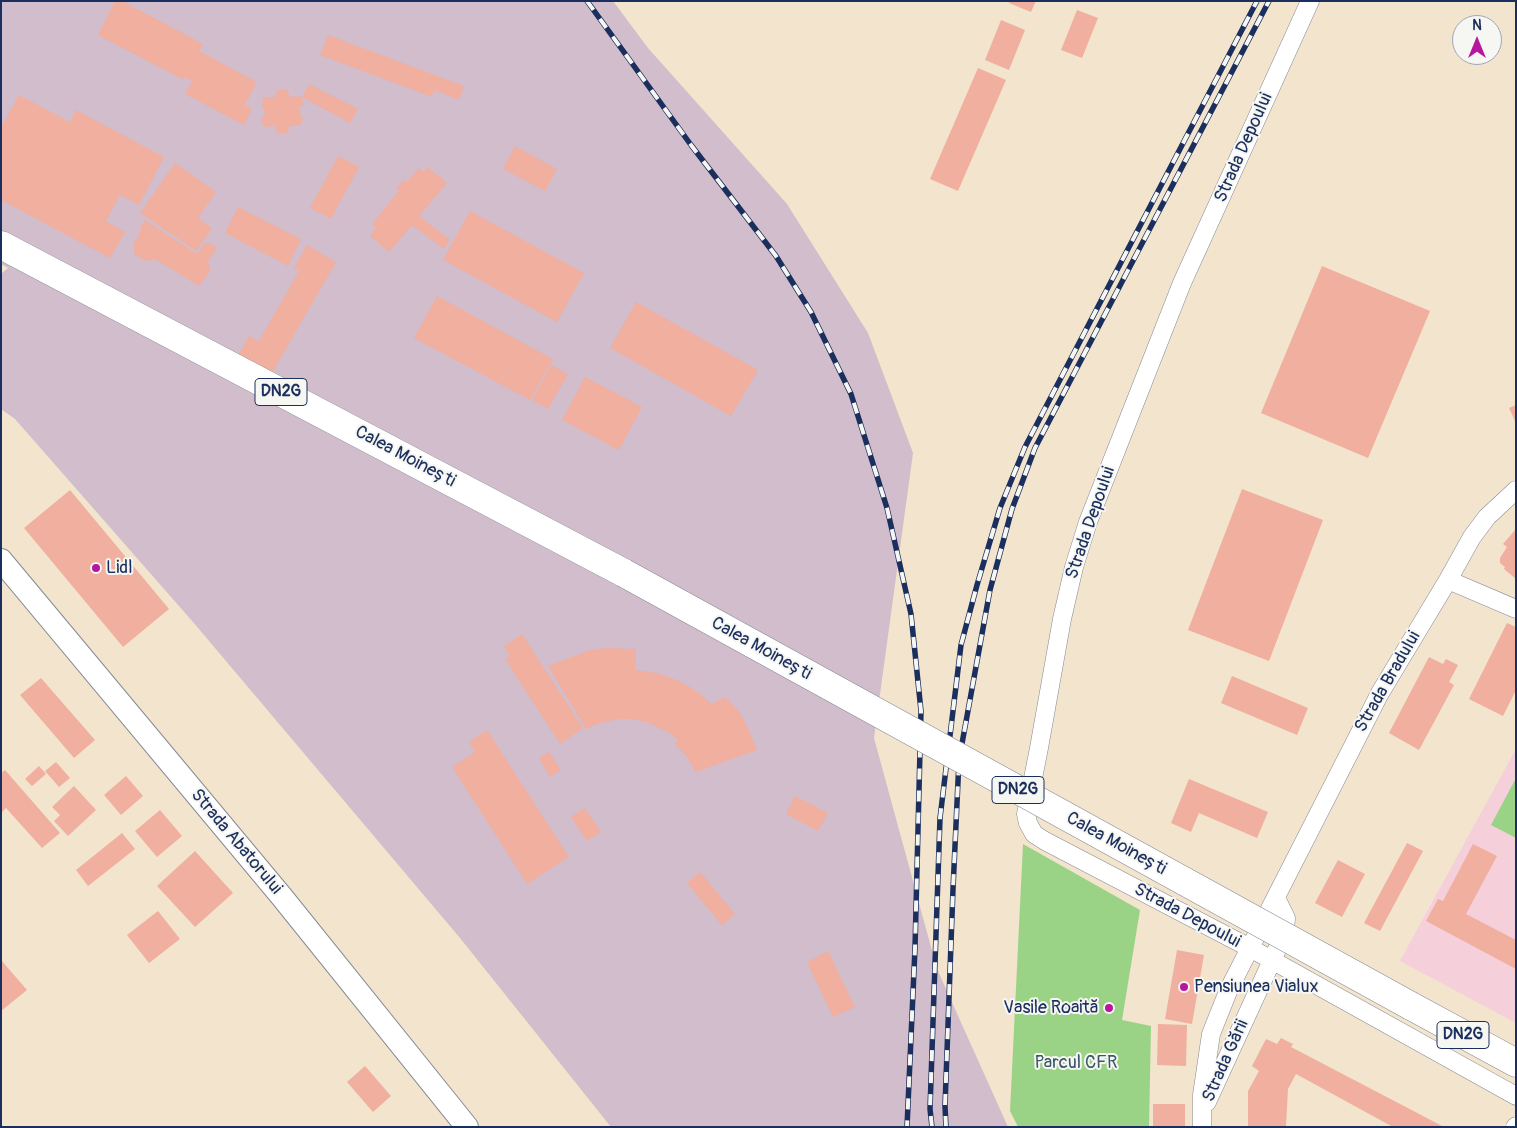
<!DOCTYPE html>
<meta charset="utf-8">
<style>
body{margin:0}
#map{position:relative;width:1517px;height:1128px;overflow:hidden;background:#f2e4cd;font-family:Pangolin,sans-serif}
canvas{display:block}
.frame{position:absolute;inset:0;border:2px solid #1b2f5e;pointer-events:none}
.north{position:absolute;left:1452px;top:15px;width:50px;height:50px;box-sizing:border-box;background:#f6f6f2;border:1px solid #9ea6b7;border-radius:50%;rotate:0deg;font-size:14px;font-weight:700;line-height:20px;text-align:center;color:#1b2f5e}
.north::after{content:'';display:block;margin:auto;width:18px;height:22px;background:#b5179e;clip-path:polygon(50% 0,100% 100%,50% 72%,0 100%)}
</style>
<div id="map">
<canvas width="1517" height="1128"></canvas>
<div class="frame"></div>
<div class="north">N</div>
</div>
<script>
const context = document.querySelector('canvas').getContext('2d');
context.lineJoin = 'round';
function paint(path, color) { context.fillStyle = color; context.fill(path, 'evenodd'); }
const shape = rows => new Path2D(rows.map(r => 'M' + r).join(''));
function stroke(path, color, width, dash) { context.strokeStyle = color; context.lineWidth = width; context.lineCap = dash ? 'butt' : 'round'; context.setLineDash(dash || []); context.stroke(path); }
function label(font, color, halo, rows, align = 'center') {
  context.font = font + ' Pangolin,sans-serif'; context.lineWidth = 4; context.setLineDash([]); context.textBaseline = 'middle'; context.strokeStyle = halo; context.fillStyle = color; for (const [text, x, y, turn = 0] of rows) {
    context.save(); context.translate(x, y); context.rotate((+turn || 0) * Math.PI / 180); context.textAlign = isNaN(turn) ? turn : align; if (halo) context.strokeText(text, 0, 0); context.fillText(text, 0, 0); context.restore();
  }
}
paint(shape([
 [1516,749,1516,1023,1400,961]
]), '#f5cfda');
paint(shape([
 [1,1,613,1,648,48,787,204,868,333,913,453,874,738,937,969,1008,1127,611,1127,460,938,193,622,15,419,1,409,1,274,8,268,1,264]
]), '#d1bdcb');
paint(shape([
 [1516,778,1516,838,1491,825],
 [1023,844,1140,910,1122,1020,1151,1026,1149,1127,1018,1127,1010,1111]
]), '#9ad386');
paint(shape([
 [115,1,122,1,203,44,199,51,257,82,245,105,252,109,244,125,185,94,192,81,185,77,184,80,98,35],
 [1010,1,1036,1,1031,12,1009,3],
 [1077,10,1098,18,1082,58,1061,50],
 [1001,20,1025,30,1009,70,985,60],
 [328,35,464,86,459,100,434,90,432,97,320,55],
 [978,68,1006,80,958,191,930,179],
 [309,84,358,109,350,123,302,97],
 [277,90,287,90,290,97,300,96,304,104,299,107,300,114,303,118,300,126,290,126,287,133,277,133,275,126,264,127,261,119,265,116,264,108,262,107,263,97,275,97],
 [19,95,70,122,76,110,164,157,139,205,120,195,106,221,125,232,110,258,1,200,1,128],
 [515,146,557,169,545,191,503,169],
 [338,156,359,167,331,219,310,208],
 [175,163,216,192,198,218,212,228,196,251,140,213],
 [428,167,447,183,419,216,450,240,444,249,412,225,389,252,370,236,376,228,372,224,399,191,396,189,404,180,407,182,419,168,423,172],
 [238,207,301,239,288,266,225,233],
 [470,211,584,273,557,322,443,260],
 [145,220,197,254,205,243,209,243,217,248,208,261,210,271,199,286,155,259,146,261,135,255,133,244,140,233,140,228],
 [307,245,336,262,268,380,235,361,249,336,259,341,299,271,294,268],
 [1322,266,1430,311,1368,458,1261,413],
 [437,296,553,359,530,400,414,338],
 [636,302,758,370,731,416,610,348],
 [551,365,568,374,548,409,532,400],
 [585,377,642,407,619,450,562,420],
 [1516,405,1516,423,1509,408],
 [1242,489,1323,520,1269,661,1188,630],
 [70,490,169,609,123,647,24,528],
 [1516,529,1516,579,1504,569,1505,567,1500,563,1500,558,1507,547,1503,544],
 [1507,623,1516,627,1516,690,1503,716,1469,699],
 [522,634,583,728,560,744,505,659,510,656,504,646],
 [607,648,636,649,635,670,657,673,679,681,695,690,712,704,725,697,739,711,747,726,757,750,696,772,687,757,675,744,678,740,668,732,646,722,632,719,618,719,597,724,586,729,548,666,590,650],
 [1429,657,1443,664,1446,659,1458,665,1449,682,1454,685,1419,750,1389,733],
 [1232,676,1308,708,1297,735,1221,703],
 [41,678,95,740,74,758,20,695],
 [487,730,569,857,527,884,452,767,475,752,469,742],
 [549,752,561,770,550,777,539,758],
 [56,762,70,778,59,787,45,771],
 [39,766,46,774,32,786,25,779],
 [5,770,60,833,42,848,6,808,1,813,1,773],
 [126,776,143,796,121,815,104,795],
 [1189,779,1268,812,1257,838,1199,813,1191,832,1171,823],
 [74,786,96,810,68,836,54,821,60,815,52,807],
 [795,796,828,813,818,831,786,814],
 [585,808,601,832,587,841,571,817],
 [160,810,182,836,157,857,135,831],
 [122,833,135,849,88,886,76,870],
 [1407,843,1423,851,1380,931,1364,923],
 [1473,844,1497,856,1466,914,1516,940,1516,969,1426,921,1438,899,1443,901],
 [195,851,233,893,195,927,157,886],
 [1338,860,1365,874,1342,917,1315,903],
 [700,872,735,914,722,925,687,883],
 [158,911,180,939,149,963,127,935],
 [1177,950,1204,955,1192,1024,1165,1019],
 [828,951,855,1007,833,1017,807,962],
 [1,960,27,990,1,1011],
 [1158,1024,1187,1025,1186,1066,1157,1065],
 [1281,1038,1293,1044,1291,1047,1444,1127,1393,1127,1296,1074,1288,1089,1286,1126,1248,1127,1248,1091,1259,1071,1252,1066,1266,1039,1277,1044],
 [365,1066,391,1096,373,1112,347,1082],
 [1153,1104,1185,1104,1185,1127,1153,1127]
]), '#f0af9f');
const minor = shape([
 [1310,1,1182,283,1088,522,1074,567,1062,619,1039,748,1026,814,1028,823,1034,834,1045,841,1250,948,1516,1096],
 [1448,580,1516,609],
 [1207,1102,1285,932,1286,918,1276,898],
 [1202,1127,1202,1095,1211,1034,1229,989,1380,693,1448,580,1472,537,1487,517,1516,490],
 [1515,1127,1516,1126]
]);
const tertiary = shape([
 [1,560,282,897,467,1127]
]);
const primary = shape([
 [1,245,624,573],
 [1411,1006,1516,1063]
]);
stroke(minor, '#868a96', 19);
stroke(tertiary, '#868a96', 24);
stroke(primary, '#868a96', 29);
stroke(minor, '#fff', 18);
stroke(tertiary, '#fff', 22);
stroke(primary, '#fff', 28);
const rail = shape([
 [587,1,691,145,776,256,811,312,851,394,887,508,911,614,921,711,915,948,907,1127],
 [932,1127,930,1109,940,818,961,645,977,585,1000,508,1025,447,1257,1],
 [946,1127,945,1106,953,889,959,760,990,590,1012,509,1035,448,1269,1]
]);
stroke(rail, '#1b2f5e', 5.5);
stroke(rail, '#f6f6f2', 4, [11]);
const primaryBridge = shape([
 [624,573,1411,1006]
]);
stroke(primaryBridge, '#868a96', 29, []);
stroke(primaryBridge, '#fff', 28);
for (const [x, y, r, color] of [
 [96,568,5,"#b5179e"],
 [1184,987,5,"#b5179e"],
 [1109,1008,5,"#b5179e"]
]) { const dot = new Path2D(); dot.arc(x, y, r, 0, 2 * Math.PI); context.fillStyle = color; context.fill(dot); stroke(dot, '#f6f6f2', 2); }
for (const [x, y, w] of [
 [281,392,52],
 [1018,790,52],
 [1463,1035,52]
]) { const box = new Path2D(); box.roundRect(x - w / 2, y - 13.5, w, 27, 4); context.fillStyle = '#f6f6f2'; context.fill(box); stroke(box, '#1b2f5e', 1); }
label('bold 16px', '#1b2f5e', null, [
 ["DN2G",281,392],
 ["DN2G",1018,790],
 ["DN2G",1463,1035]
]);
label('18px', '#1b2f5e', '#f6f6f2', [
 ["Strada Depoului",1244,148,-66],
 ["Calea Moinești",405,457,28],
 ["Strada Depoului",1091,523,-71],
 ["Calea Moinești",761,649,29],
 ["Strada Bradului",1388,682,-60],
 ["Strada Abatorului",236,842,50],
 ["Calea Moinești",1116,844,29],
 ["Strada Depoului",1187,916,28],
 ["Strada Gării",1226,1061,-66]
]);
label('18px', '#1b2f5e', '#f6f6f2', [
 ["Lidl",106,568],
 ["Pensiunea Vialux",1194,987],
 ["Vasile Roaită",1099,1008,"right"]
], 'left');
label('18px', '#3b5868', '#f6f6f2', [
 ["Parcul CFR",1076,1063]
]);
</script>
